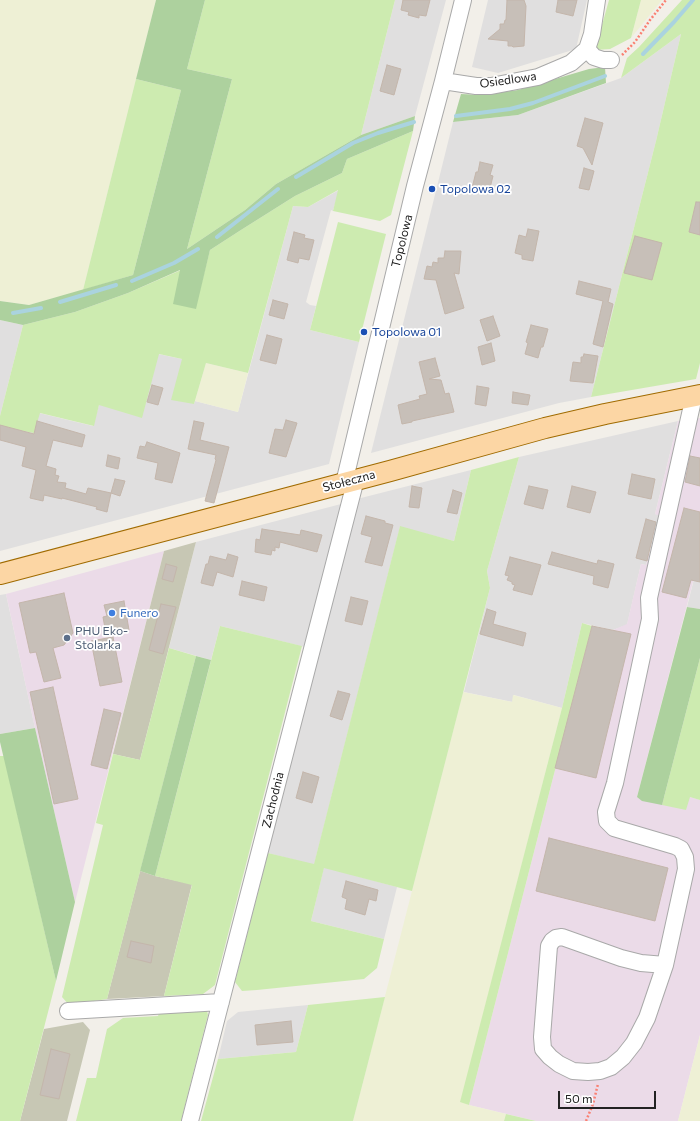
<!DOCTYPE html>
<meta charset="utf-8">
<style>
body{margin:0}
#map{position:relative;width:700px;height:1121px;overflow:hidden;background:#f2efe9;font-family:Commissioner,sans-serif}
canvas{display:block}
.scale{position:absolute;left:558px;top:1091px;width:98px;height:18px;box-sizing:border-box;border:2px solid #222;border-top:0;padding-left:5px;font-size:12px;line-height:14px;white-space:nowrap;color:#222;-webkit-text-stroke:3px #fff;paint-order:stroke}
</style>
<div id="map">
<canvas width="700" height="1121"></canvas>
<div class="scale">50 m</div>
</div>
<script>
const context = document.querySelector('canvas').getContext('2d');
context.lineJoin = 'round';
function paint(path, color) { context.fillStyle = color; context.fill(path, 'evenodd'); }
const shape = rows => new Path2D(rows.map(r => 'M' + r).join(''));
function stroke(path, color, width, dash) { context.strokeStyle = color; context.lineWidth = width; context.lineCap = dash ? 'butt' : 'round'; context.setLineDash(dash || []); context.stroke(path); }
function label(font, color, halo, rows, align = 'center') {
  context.font = font + ' Commissioner,sans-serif'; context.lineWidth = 3.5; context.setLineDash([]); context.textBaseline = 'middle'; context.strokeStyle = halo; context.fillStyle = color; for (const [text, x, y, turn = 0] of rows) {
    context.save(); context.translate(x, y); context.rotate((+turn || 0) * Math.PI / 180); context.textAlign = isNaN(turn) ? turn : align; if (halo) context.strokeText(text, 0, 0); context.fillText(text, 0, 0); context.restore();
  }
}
paint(shape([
 [395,0,446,0,415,116,361,135],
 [488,0,587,0,576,49,498,73,472,67],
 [681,34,656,141,591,397,559,403,371,453,453,122,518,115,621,78],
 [339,190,333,211,331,210,306,302,310,305,316,306,310,330,359,342,329,464,0,551,0,426,39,413,93,426,99,405,158,354,182,359,194,404,195,401,238,412,293,206,308,207],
 [0,320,23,325,0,416],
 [678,421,655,514,660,515,646,565,641,564,627,625,613,630,582,623,562,708,514,695,513,702,464,692,490,588,487,571,519,457],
 [471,470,454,541,400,527,314,865,268,853,357,499],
 [341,504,305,647,220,626,211,660,169,648,196,542],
 [700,555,700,609,687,607],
 [6,594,35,728,0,734,0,595],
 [324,867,397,887,384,939,311,921],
 [308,1005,296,1052,218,1059,227,1021,238,1012]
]), '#e0dfdf');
paint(shape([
 [700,418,700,555,637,797,690,797,700,800,700,1035,678,1121,536,1121,469,1105,592,626,613,630,627,624,641,564,646,565,660,516,655,514,678,421],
 [164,551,75,902,35,728,6,594]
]), '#ebdbe8');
paint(shape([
 [196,542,140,760,113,754,164,551],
 [140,871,155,876,192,884,164,996,107,999],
 [83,1022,90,1030,67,1121,20,1121,44,1029]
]), '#c7c7b4');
paint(shape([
 [0,0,156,0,83,290,29,305,0,301],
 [641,0,662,0,631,38],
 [206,363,248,373,238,412,195,401],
 [463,692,512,702,513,695,562,708,461,1101,469,1105,506,1114,504,1121,353,1121],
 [700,1035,700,1121,678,1121]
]), '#eef0d5');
paint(shape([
 [205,0,395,0,361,135,276,184,245,210,187,249,232,79,187,69],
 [609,0,641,0,631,38,610,49,595,50],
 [682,0,700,0,700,363,696,379,591,397,656,141,681,34,621,78,627,58,639,47],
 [136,79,181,90,133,275,83,290],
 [413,131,391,215,380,221,333,211,338,190,308,207,293,206,248,373,206,363,194,404,171,400,182,359,159,354,142,418,99,405,94,426,40,413,34,433,23,431,0,426,0,416,23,325,75,312,128,293,181,270,195,309,210,250,241,230,295,196,342,173,347,159],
 [338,222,386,234,359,342,310,330],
 [519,457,487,571,490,588,412,891,324,868,311,921,384,939,377,968,364,979,257,990,242,991,235,982,268,853,314,864,400,526,454,541,471,470],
 [582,623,592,626,469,1105,460,1102,562,708],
 [220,626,302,646,215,985,203,994,164,996,192,885,155,876],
 [169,648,196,656,107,999,69,1005,62,997,103,825,96,823,113,754,140,760],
 [700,658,700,800,690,797,686,810,662,805],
 [0,756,4,756,56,981,20,1121,0,1121],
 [385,997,353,1121,201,1121,218,1059,296,1052,308,1005],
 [202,1008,207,1011,208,1015,181,1121,76,1121,87,1078,96,1078,107,1029,123,1018,158,1016,160,1010],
 [506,1114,536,1121,504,1121]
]), '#cdebb0');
paint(shape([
 [156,0,205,0,187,69,232,79,187,249,245,210,276,184,361,135,415,116,413,131,347,159,342,173,295,196,241,230,210,250,196,309,173,304,180,270,128,293,75,312,23,325,0,320,0,301,29,305,133,275,181,90,136,79],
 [605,67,606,83,518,115,453,122,461,94,481,95,518,90,589,69],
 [687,607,700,609,700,658,662,805,642,801,637,797],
 [196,656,211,660,155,876,140,871],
 [35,728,75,902,56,981,0,742,0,734]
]), '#add19e');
stroke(shape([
 [643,54,674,22,693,0],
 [456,116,510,109,533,103,605,76],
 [296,177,353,143,378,133,414,122],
 [217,237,278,189],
 [132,281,174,263,198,249],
 [60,302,116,285],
 [13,313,41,308]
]), '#aad3df', 4);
const building = shape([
 [403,0,430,0,426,16,419,15,419,18,408,15,409,12,401,10,403,0],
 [507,0,524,0,526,6,524,46,513,47,512,46,508,46,508,41,488,39,500,29,500,24,504,24,505,20,506,20,507,0],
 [558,0,577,0,573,16,556,12,558,0],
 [387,65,401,69,394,95,380,91,387,65],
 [585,118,603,123,592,165,583,148,577,146,585,118],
 [480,162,493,165,490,175,493,176,489,192,484,191,480,194,477,189,472,188,476,172,478,172,480,162],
 [584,168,594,171,589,190,579,188,584,168],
 [696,202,700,202,700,235,689,232,696,202],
 [528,229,539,231,533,261,522,259,522,255,515,253,519,235,526,237,528,229],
 [294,232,305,235,304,238,314,240,309,260,299,258,298,263,287,260,294,232],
 [635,236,662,243,652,280,624,273,635,236],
 [445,251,461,251,459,274,454,273,464,308,445,314,436,280,424,279,427,266,432,267,433,262,438,263,438,258,444,258,445,251],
 [579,281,611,289,608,302,613,304,603,347,593,344,603,301,576,294,579,281],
 [273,300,288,304,284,319,269,315,273,300],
 [493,316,500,336,487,341,480,320,493,316],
 [531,325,548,329,543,347,541,347,538,358,525,354,528,343,526,342,531,325],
 [267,335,282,339,276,364,260,360,267,335],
 [491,343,495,361,482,365,478,347,491,343],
 [584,354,598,356,593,383,570,381,573,362,581,363,581,357,583,357,584,354],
 [435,358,440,376,429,379,441,380,445,394,449,393,454,412,412,421,412,422,402,424,398,405,420,399,419,396,427,394,419,362,435,358],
 [152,385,163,388,158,405,147,402,152,385],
 [477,386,489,388,486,406,475,404,477,386],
 [513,392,530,395,528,405,512,403,513,392],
 [286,420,297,423,286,457,269,453,275,429,283,430,286,420],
 [37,421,85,435,82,447,53,440,46,466,56,469,55,475,59,476,57,482,66,483,65,488,86,494,88,488,111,493,107,512,96,509,97,507,62,498,62,499,44,495,43,501,30,498,36,470,22,466,26,447,0,440,0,425,34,434,37,421],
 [194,421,204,423,200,440,229,447,214,503,205,501,216,460,215,459,216,455,188,449,194,421],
 [147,442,180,453,172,483,155,479,158,463,137,458,140,446,145,447,147,442],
 [108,455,120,458,118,469,106,466,108,455],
 [690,456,700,458,700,486,685,482,690,456],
 [632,474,655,479,651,499,628,494,632,474],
 [115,479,125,481,120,496,111,493,115,479],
 [412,486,422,488,419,508,409,507,412,486],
 [529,486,548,490,543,509,524,504,529,486],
 [572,486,596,492,590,513,567,507,572,486],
 [453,490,462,493,457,514,447,512,453,490],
 [684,508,700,512,700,582,691,580,686,598,662,592,684,508],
 [366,516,385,521,385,523,393,525,382,566,365,562,372,537,361,534,366,516],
 [646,519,656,522,647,561,636,558,646,519],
 [262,529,300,535,301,530,322,535,317,552,280,542,279,548,275,547,275,551,272,550,271,555,255,552,256,539,260,540,262,529],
 [552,552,597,564,598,560,614,564,608,588,593,584,594,576,548,564,552,552],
 [228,554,238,557,233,577,217,572,213,586,201,583,206,564,208,564,210,556,226,560,228,554],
 [510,557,541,565,532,595,513,590,515,585,512,584,512,582,507,580,509,576,505,575,510,557],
 [166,564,177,567,173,582,162,579,166,564],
 [242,581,267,587,264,601,239,595,242,581],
 [64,593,73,633,64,645,53,648,61,678,44,682,36,652,30,653,19,603,64,593],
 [351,597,368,601,362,625,345,621,351,597],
 [124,601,129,630,106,634,103,617,107,616,104,605,124,601],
 [161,604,176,607,163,654,149,650,161,604],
 [487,609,496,612,493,624,526,633,523,646,480,634,487,609],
 [592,626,631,634,596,778,555,768,592,626],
 [113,637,122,682,100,686,91,641,113,637],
 [53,687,78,799,54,804,30,692,53,687],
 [338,691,350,694,342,720,330,716,338,691],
 [104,709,121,713,107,769,91,765,104,709],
 [303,772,319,777,312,803,296,798,303,772],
 [549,838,668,868,655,921,536,891,549,838],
 [346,881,378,890,376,901,369,899,365,915,345,909,347,899,342,897,346,881],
 [131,941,154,946,151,963,127,957,131,941],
 [291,1021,293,1042,257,1045,255,1025,291,1021],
 [51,1049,70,1054,59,1099,40,1095,51,1049]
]);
paint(building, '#c7bfb8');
stroke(building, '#c4b6ab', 1);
const minor = shape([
 [587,49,594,57,603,60,611,60],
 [443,81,476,86,491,86,538,77,571,63,587,49,592,34,597,0],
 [344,483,415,186,443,81,463,0],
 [665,965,641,963,621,958,562,937,556,938,552,941,549,946,542,1037,543,1049,550,1057,559,1064,573,1071,588,1072,600,1071,611,1067,623,1057,634,1043,647,1018,665,965,686,869,685,857,681,849,675,846,614,828,607,821,606,812,615,783,650,619,649,598,694,396],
 [68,1011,221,1002],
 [190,1121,356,479]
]);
const major = shape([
 [0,574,390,471,545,428,605,414,700,395]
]);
stroke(minor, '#a9a9a9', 18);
stroke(major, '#a06b00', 22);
stroke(shape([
 [622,55,635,42,650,20,666,0],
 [586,1121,593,1104,598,1084]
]), '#fa8072', 2.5, [2, 2]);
stroke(minor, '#fff', 16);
stroke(major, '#fcd6a4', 20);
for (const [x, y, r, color] of [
 [432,189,4,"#1a4fb4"],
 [364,332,4,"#1a4fb4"],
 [112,613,4,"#3f7fe0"],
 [67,638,4,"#5c6f8a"]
]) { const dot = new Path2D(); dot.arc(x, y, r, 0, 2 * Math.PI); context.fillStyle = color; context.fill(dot); stroke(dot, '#fff', 1.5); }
label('12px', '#222', '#fff', [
 ["Osiedlowa",508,80,-8],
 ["Topolowa",402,241,-76],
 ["Stołeczna",349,481,-15],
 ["Zachodnia",273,800,-76]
]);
label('12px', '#164399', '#fff', [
 ["Topolowa 02",440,189],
 ["Topolowa 01",372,332]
], 'left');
label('12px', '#366cbe', '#fff', [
 ["Funero",120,613]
], 'left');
label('12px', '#4e5e75', '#fff', [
 ["PHU Eko-",75,631],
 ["Stolarka",75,645]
], 'left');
</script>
